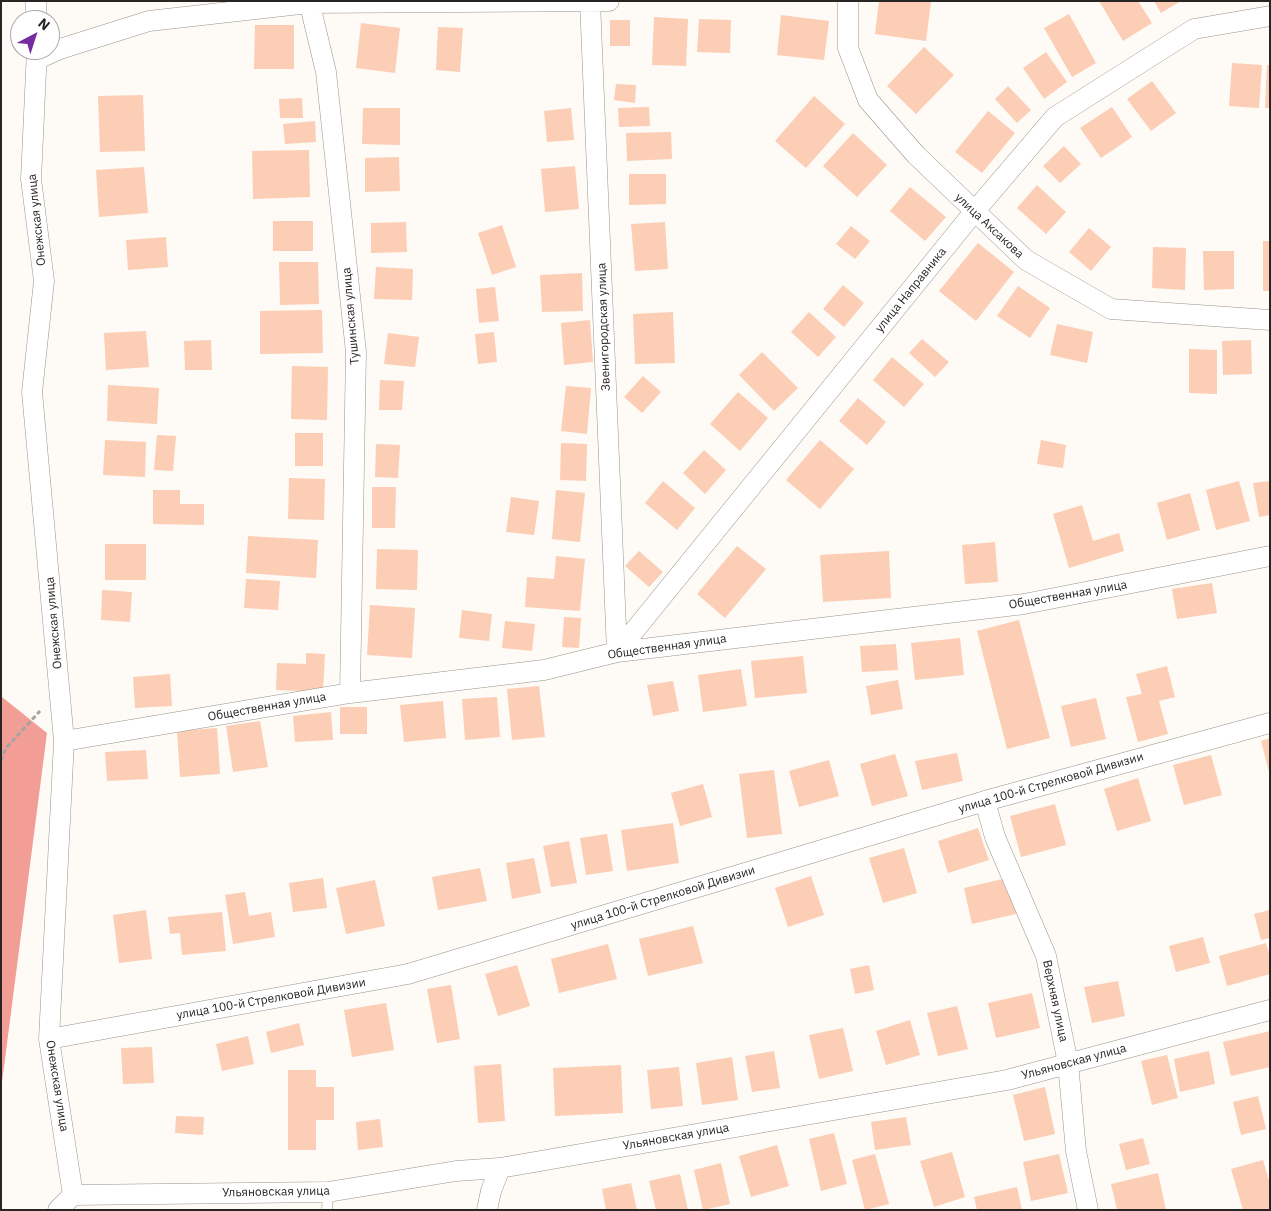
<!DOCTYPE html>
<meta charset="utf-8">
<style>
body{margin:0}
#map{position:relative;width:1271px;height:1211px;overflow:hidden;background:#fefaf5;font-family:"IBM Plex Sans",sans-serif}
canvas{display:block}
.frame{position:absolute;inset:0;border:2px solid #282522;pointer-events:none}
.north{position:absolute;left:10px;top:10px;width:50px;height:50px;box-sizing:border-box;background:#fff;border:1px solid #a9a8a7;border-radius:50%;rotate:40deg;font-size:14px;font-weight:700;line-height:20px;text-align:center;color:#282522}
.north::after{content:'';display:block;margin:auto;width:18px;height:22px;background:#742da0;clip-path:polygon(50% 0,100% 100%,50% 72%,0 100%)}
</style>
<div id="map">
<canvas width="1271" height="1211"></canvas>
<div class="frame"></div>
<div class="north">N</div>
</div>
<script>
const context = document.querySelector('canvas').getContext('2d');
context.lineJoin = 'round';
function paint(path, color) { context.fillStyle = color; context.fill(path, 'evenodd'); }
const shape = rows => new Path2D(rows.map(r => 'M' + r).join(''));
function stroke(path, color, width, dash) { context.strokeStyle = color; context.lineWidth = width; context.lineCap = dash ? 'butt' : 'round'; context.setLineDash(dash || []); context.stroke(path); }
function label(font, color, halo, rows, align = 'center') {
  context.font = font + ' "IBM Plex Sans",sans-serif'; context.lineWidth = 4.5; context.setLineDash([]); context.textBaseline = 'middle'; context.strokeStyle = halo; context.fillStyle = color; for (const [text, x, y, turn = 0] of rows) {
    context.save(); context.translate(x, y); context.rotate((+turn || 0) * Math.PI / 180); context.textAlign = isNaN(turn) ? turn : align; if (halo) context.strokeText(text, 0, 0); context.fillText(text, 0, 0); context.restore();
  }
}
paint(shape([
 [1,691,2,697,47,733,1,1090]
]), '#f39d97');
paint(shape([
 [879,1,931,2,926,41,875,34],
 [1099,1,1138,1,1152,23,1123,41],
 [1154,1,1181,1,1161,13],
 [1069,14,1096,63,1072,77,1044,28],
 [781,15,829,21,824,60,777,55],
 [654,17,688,19,686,66,652,65],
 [699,19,731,20,730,53,697,52],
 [610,20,630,20,630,46,610,46],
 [361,23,400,28,395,73,356,68],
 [255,25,294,25,294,69,254,69],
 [438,27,463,28,460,72,436,70],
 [924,47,954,75,916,114,887,86],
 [1046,52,1067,82,1044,99,1023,68],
 [1232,63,1262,65,1259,108,1229,106],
 [1267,65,1270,65,1270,108,1265,108],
 [1152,81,1176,113,1151,131,1127,99],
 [616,84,636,85,635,103,614,100],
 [1008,86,1031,110,1017,123,995,99],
 [143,95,145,151,100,152,98,96],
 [814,96,845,124,806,168,775,141],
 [302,98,303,118,280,118,279,99],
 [649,107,650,126,619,127,618,108],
 [1112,107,1132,137,1101,158,1080,128],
 [363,108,400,108,400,145,362,144],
 [571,108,574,140,547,142,544,111],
 [988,111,1015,133,982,173,955,152],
 [315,121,316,142,285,144,283,124],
 [671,132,672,159,627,161,626,133],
 [853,133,887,165,857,197,823,166],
 [1064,146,1081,164,1060,183,1043,166],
 [309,150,310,197,253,199,252,151],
 [399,157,400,191,365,192,365,158],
 [575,166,579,209,545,212,541,169],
 [144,167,148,213,99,217,96,170],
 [629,174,666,174,666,204,629,205],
 [1037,185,1066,212,1046,234,1017,208],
 [910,187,946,217,925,241,890,211],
 [273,221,313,221,313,251,273,251],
 [406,222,407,252,371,253,371,223],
 [665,222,668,269,635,271,631,224],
 [502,225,516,267,492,275,478,233],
 [851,226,870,241,855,259,836,244],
 [1089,228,1111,247,1091,271,1069,252],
 [166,237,168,267,128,270,126,240],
 [1263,241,1270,241,1270,291,1263,291],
 [978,243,1014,272,976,321,939,291],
 [1153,247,1186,248,1185,290,1152,288],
 [1203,251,1234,251,1234,289,1204,290],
 [279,262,318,262,319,304,280,305],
 [376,267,413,269,412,300,374,299],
 [582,273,583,311,542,312,540,275],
 [843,285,864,303,844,327,823,309],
 [1018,286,1050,308,1030,338,997,316],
 [495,287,499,321,479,323,476,289],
 [322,310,323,353,260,354,260,311],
 [673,312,675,363,635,364,633,314],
 [809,312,836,337,818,357,791,332],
 [590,320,593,362,564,365,561,323],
 [1057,324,1093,332,1087,363,1050,355],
 [146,331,149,367,106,370,104,333],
 [494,332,497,362,478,364,475,334],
 [388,333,419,337,415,367,384,364],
 [922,339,949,362,935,377,909,353],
 [211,340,212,370,185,370,184,341],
 [1251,340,1252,374,1223,375,1222,341],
 [1189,349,1217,350,1217,394,1189,393],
 [762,352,798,388,774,411,739,375],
 [892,357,924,384,904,407,873,380],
 [292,366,328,367,327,420,291,419],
 [643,376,661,392,642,413,624,397],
 [380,380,404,381,402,410,379,410],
 [108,385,159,388,157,424,107,421],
 [566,386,591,388,587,434,561,431],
 [738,392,768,418,740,451,710,424],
 [858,398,886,422,867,445,839,421],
 [295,433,323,433,323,466,295,466],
 [157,435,176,436,173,471,154,470],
 [105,440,146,442,145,477,103,475],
 [820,440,854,469,820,509,786,480],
 [1041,440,1066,445,1063,468,1037,464],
 [561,443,587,444,586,481,560,480],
 [376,444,400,445,398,478,375,477],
 [704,450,726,470,705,494,683,473],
 [289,478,325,479,324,520,288,519],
 [663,481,695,508,677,530,645,503],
 [1239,481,1250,521,1216,530,1206,490],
 [1270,481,1270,515,1259,517,1253,483],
 [372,487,396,487,395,528,372,528],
 [153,490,180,490,180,504,204,504,204,525,153,524],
 [556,490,585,493,580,542,552,539],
 [1190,493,1200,530,1167,540,1157,503],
 [511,497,539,501,534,535,506,532],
 [1082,505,1093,541,1119,533,1124,551,1069,568,1053,514],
 [248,536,318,540,316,578,246,573],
 [995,542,998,582,965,584,962,545],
 [105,544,146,544,146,580,105,580],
 [737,546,766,569,725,618,697,594],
 [377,549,418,550,417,590,376,589],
 [639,551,663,572,649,587,625,566],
 [889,551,891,598,823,602,820,555],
 [556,556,585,559,580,611,525,607,527,577,554,579],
 [246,579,280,581,278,610,244,608],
 [1212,583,1217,613,1177,619,1172,589],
 [102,590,132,592,130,622,101,620],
 [370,605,415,608,412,658,367,655],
 [462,610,492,614,489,641,459,638],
 [564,617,581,618,579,648,562,647],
 [1019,620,1050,738,1007,749,977,631],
 [505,621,535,624,532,651,502,648],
 [960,638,964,675,915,680,911,643],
 [896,644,898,670,862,672,860,646],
 [306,653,325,654,323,692,276,690,277,663,306,664],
 [803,656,807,693,755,698,751,661],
 [1167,666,1175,697,1159,701,1168,734,1138,742,1126,697,1142,694,1136,674],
 [741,669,747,706,703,712,698,675],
 [170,674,172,706,135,708,133,677],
 [898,680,903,709,871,715,866,686],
 [673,681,679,711,653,716,647,685],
 [539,686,545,737,512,740,507,689],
 [497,697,500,737,465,740,462,699],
 [1096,698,1106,739,1071,747,1061,706],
 [443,701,446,738,404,742,400,705],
 [340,707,367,707,367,734,340,734],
 [331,712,333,740,295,742,293,716],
 [260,721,268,767,233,772,226,726],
 [217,728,220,774,180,777,177,731],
 [1270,738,1270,772,1269,772,1261,741],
 [146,750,148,779,107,781,105,752],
 [957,753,963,781,922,790,915,761],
 [895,754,908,796,872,806,860,764],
 [1211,755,1222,795,1184,805,1173,765],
 [829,760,839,796,799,807,789,771],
 [774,770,782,834,747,838,739,774],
 [1138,778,1151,821,1117,831,1104,789],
 [703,784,712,817,680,826,671,793],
 [1055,804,1066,845,1021,857,1010,816],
 [673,823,679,863,627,871,621,830],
 [978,828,989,860,948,873,938,841],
 [607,834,613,871,586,875,580,838],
 [569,841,577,883,551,887,543,846],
 [904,848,917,893,883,903,869,858],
 [534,858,541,893,512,899,506,863],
 [480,868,487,901,438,910,432,877],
 [811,876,824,915,788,927,775,888],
 [323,878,327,908,293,912,289,883],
 [1007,878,1016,914,972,924,964,888],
 [375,880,385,926,346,934,336,888],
 [245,892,249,916,271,912,275,937,233,944,225,895],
 [146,910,152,959,119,963,113,915],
 [1270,910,1270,938,1261,940,1254,914],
 [222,912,226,951,182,955,180,933,170,934,168,917],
 [693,926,703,963,648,976,639,939],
 [1203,937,1210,963,1176,972,1169,946],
 [1266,943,1270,956,1270,974,1227,986,1219,956],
 [608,944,617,979,559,993,551,959],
 [517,965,530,1006,498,1016,485,974],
 [869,965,874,990,855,994,850,969],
 [1118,981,1125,1016,1092,1023,1084,987],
 [451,985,460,1039,437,1043,427,989],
 [1032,993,1040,1028,996,1038,988,1003],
 [386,1003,394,1050,352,1057,344,1010],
 [957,1006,968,1049,938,1056,927,1013],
 [910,1020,920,1055,886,1065,876,1031],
 [299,1023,304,1045,271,1053,266,1032],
 [843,1028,853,1071,819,1079,809,1035],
 [1270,1031,1270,1067,1231,1076,1223,1042],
 [248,1036,254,1064,222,1071,216,1044],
 [152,1047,154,1083,123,1084,121,1048],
 [774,1051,780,1088,752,1092,745,1056],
 [1209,1051,1215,1084,1180,1092,1174,1059],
 [1167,1055,1178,1098,1152,1105,1141,1061],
 [732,1057,738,1100,702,1105,696,1063],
 [501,1064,505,1121,478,1123,474,1066],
 [621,1065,623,1113,555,1116,553,1068],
 [679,1067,683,1106,651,1109,647,1070],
 [288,1070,316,1070,316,1087,334,1087,334,1120,316,1120,316,1150,288,1150],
 [1045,1087,1055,1134,1024,1141,1013,1095],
 [1258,1096,1266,1129,1241,1135,1233,1102],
 [176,1116,204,1117,203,1135,175,1133],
 [906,1117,911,1145,875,1150,871,1122],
 [380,1119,383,1147,358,1150,356,1122],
 [834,1133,847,1184,821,1191,809,1139],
 [1143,1138,1150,1164,1126,1170,1119,1144],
 [777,1145,789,1186,751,1197,739,1156],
 [952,1152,965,1197,934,1207,920,1161],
 [875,1154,889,1204,865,1210,852,1160],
 [1059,1154,1068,1193,1031,1201,1023,1162],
 [1263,1160,1270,1184,1270,1210,1243,1210,1231,1169],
 [721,1163,730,1204,703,1210,694,1170],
 [1158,1173,1166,1210,1117,1210,1111,1184],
 [680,1174,688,1210,656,1210,649,1181],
 [631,1183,637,1210,606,1210,602,1189],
 [1017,1187,1022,1210,977,1210,974,1197]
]), '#fcceb5');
const service = shape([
 [327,1210,328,1192]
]);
const minor = shape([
 [36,1,36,20],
 [309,1,326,72,356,352,350,693],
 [590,1,617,652],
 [848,1,848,48,868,100,916,155,1026,260,1111,309,1270,320],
 [37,50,31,179,44,281,32,392,64,741,49,1039,73,1195],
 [37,59,60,49,149,21,309,3,609,1],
 [617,652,974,212,1055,117,1194,29,1270,16],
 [64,741,350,693,544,670,617,652,1024,604,1270,556],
 [985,801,995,837,1046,956,1068,1063,1076,1151,1088,1210],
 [49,1039,408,974,985,801,1270,723],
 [73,1195,328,1192,456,1171,500,1168,1007,1080,1270,1010],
 [58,1210,73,1195],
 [487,1210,491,1191,500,1168]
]);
stroke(service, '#99938b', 11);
stroke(minor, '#99938b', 21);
stroke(shape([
 [1,761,6,748,40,711]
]), '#a6a39e', 3, [5, 2.5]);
stroke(service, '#fff', 10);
stroke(minor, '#fff', 20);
label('12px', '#282522', '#fff', [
 ["Онежская улица",37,220,-96],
 ["улица Аксакова",989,226,43],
 ["улица Направника",911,290,-51],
 ["Тушинская улица",351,316,-95],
 ["Звенигородская улица",604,327,-92],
 ["Общественная улица",1068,595,-10],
 ["Онежская улица",54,623,-95],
 ["Общественная улица",667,647,-8],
 ["Общественная улица",267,707,-10],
 ["улица 100-й Стрелковой Дивизии",1051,783,-16],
 ["улица 100-й Стрелковой Дивизии",663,898,-17],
 ["улица 100-й Стрелковой Дивизии",271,999,-10],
 ["Верхняя улица",1055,1001,78],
 ["Ульяновская улица",1074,1062,-15],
 ["Онежская улица",57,1086,81],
 ["Ульяновская улица",676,1137,-10],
 ["Ульяновская улица",276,1192,-1]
]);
</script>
